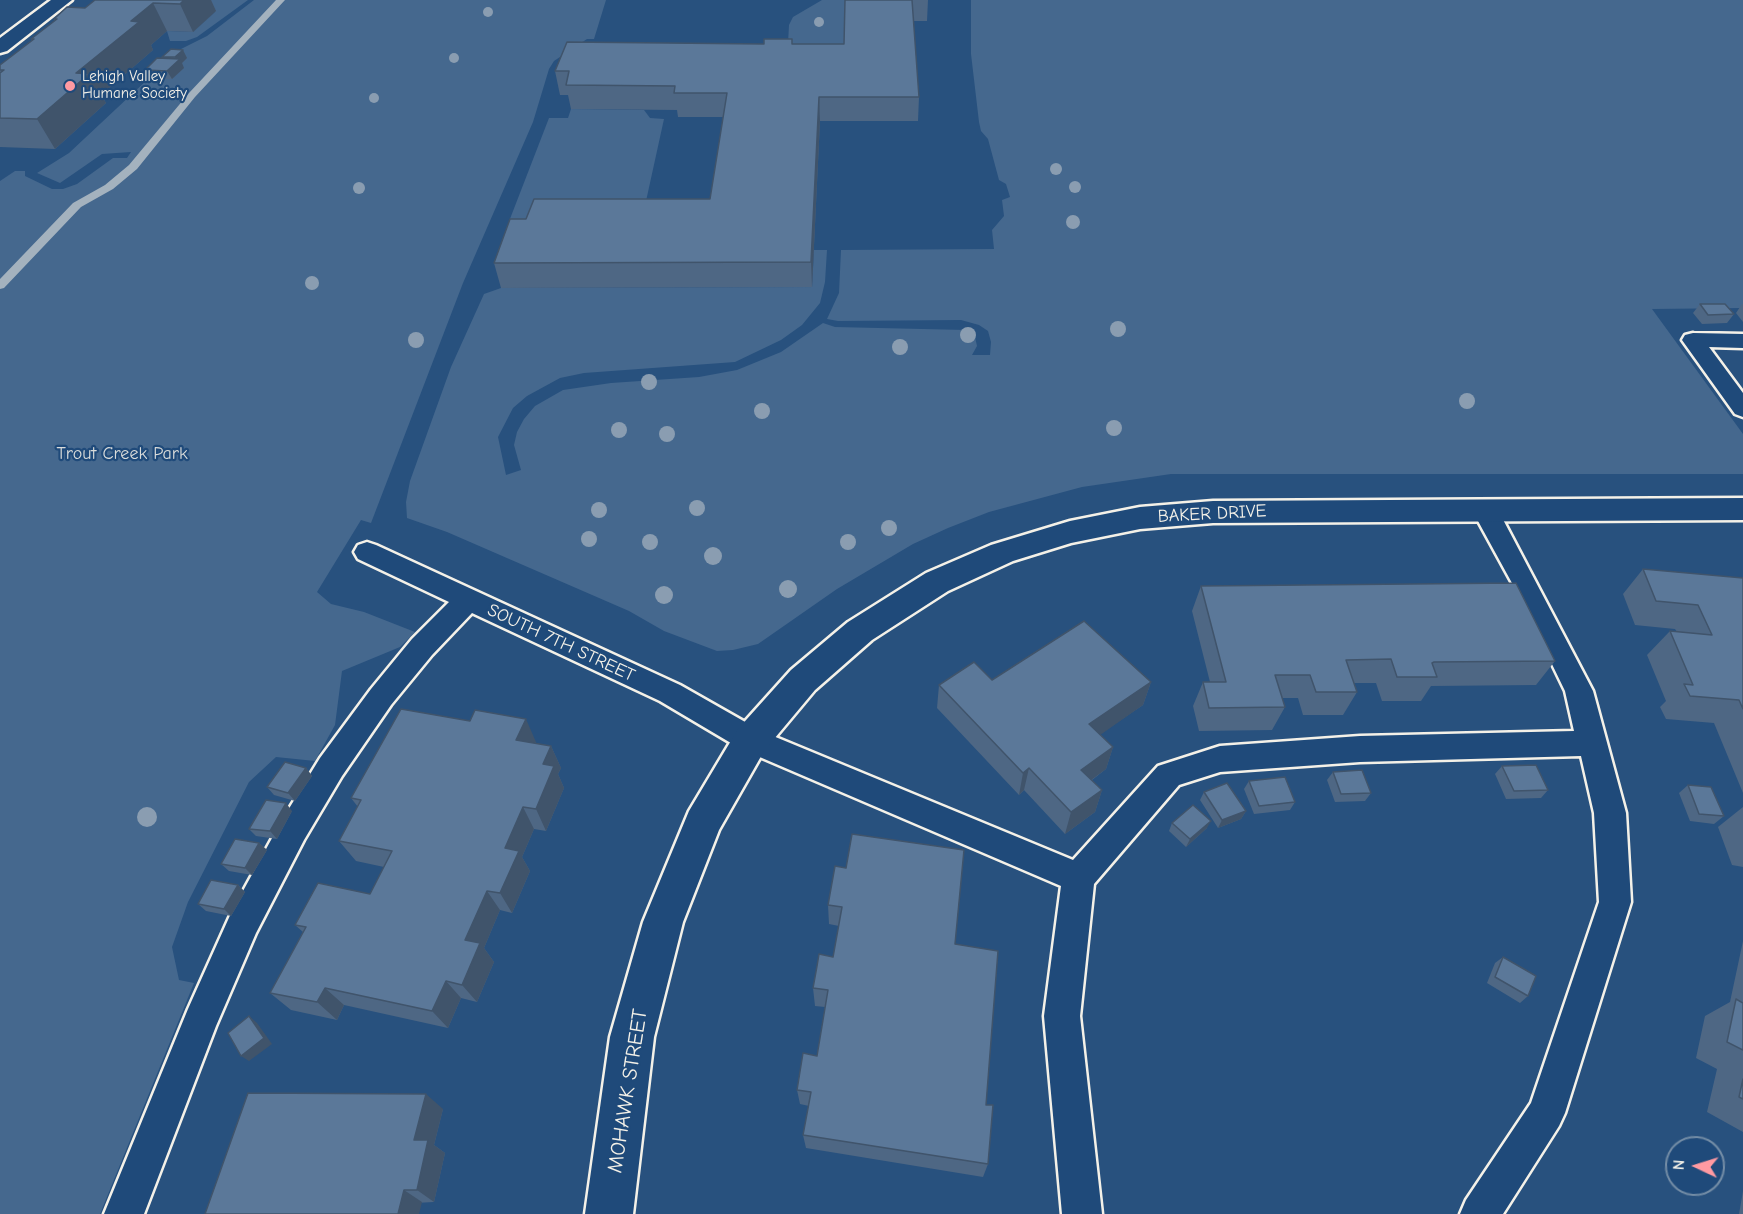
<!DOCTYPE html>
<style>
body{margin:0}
#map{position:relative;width:1743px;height:1214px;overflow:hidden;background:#28517e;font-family:"Comic Neue",sans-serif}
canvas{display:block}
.north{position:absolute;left:1665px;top:1136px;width:60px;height:60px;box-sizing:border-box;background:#1f4a7a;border:2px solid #748da6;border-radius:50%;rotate:274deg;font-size:16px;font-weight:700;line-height:24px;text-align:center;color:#f4f1e8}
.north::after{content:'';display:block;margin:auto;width:21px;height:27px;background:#ff9aa2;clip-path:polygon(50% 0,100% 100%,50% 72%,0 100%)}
</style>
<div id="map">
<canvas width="1743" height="1214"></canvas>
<div class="north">N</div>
</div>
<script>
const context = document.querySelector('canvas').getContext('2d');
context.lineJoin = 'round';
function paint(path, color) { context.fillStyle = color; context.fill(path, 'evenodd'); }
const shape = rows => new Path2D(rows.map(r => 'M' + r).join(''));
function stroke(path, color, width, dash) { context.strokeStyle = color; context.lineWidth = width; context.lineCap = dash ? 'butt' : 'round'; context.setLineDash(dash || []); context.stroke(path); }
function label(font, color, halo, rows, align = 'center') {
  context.font = font + ' "Comic Neue",sans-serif'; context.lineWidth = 4.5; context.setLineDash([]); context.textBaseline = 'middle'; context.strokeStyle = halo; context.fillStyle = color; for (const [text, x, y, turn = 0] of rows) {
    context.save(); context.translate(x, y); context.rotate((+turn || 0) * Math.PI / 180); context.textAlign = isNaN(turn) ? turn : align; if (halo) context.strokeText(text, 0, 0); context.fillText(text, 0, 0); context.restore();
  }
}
paint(shape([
 [201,0,248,0,197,37,186,41,170,41,167,31,193,32,215,12],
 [254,0,606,0,594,39,587,39,554,61,549,69,533,122,463,283,371,523,361,520,317,592,331,604,364,612,415,632,400,647,342,671,335,725,315,761,276,757,249,782,188,902,172,947,179,980,194,983,100,1214,0,1214,0,181,15,171,25,171,25,176,52,189,63,189,77,184,113,158,127,158,131,152,102,154,60,183,37,173,69,153,179,50,207,36],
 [822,0,846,0,844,67,787,62,789,25,793,17],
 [971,0,1743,0,1743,308,1652,309,1743,434,1743,474,1171,474,1082,487,989,512,948,528,913,544,837,589,758,644,733,650,717,651,664,631,629,611,447,532,407,518,406,502,410,481,451,367,484,294,501,288,812,287,814,250,827,250,825,282,820,303,802,325,781,340,735,362,584,373,560,378,527,396,513,408,498,437,506,475,521,470,514,445,517,432,524,419,535,406,563,390,611,383,699,377,737,370,781,352,823,323,835,327,966,330,975,337,977,346,972,355,990,355,991,342,988,331,979,325,961,320,838,321,827,319,839,293,841,250,994,249,992,230,1004,216,1002,200,1010,197,1006,184,999,180,988,139,981,131,979,122,971,54],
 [571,109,644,110,650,118,664,119,641,224,508,224,549,118,568,118]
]), '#45688e');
paint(shape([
 [276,0,285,0,195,97,137,169,113,189,81,207,4,288,0,289,0,279,73,203,105,185,129,165,189,93,276,0]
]), '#a4b2be');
const service = shape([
 [1693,333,1743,334,1743,348,1709,347,1743,393,1743,417,1735,414,1682,340,1685,335,1693,333],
 [1485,501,1494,504,1498,510,1593,691,1626,813,1631,902,1565,1113,1559,1126,1503,1214,1460,1214,1466,1200,1531,1103,1599,902,1594,813,1581,756,1360,762,1220,772,1179,785,1094,884,1080,1016,1102,1214,1062,1214,1044,1016,1061,886,741,749,660,701,472,613,432,655,391,705,342,776,304,840,256,933,216,1026,144,1214,104,1214,188,1009,232,911,282,820,320,758,371,689,412,639,449,602,358,559,354,552,358,545,367,542,376,545,680,685,761,731,1073,860,1158,766,1220,746,1360,736,1574,731,1565,691,1518,594,1472,510,1476,504,1485,501]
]);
const minor = shape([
 [51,0,72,0,7,51,0,53,0,38,51,0],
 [1743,498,1743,520,1213,523,1140,529,1071,543,1013,561,948,591,872,640,815,690,764,751,719,830,683,922,654,1037,633,1214,585,1214,610,1037,643,922,689,811,738,729,791,670,848,622,926,573,991,545,1070,521,1140,507,1213,501,1743,498]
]);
stroke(service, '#f4f1e8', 5);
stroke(minor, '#f4f1e8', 5);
paint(service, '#1f4a7a');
paint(minor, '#1f4a7a');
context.fillStyle = '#8a9db1';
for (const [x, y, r] of [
 [488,12,5],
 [819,22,5],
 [454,58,5],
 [374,98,5],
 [1056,169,6],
 [1075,187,6],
 [359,188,6],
 [1073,222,7],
 [312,283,7],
 [1118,329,8],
 [968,335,8],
 [416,340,8],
 [900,347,8],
 [649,382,8],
 [1467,401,8],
 [762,411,8],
 [1114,428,8],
 [619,430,8],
 [667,434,8],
 [697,508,8],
 [599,510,8],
 [889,528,8],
 [589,539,8],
 [650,542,8],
 [848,542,8],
 [713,556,9],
 [788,589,9],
 [664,595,9],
 [147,817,10]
]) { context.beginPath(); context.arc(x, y, r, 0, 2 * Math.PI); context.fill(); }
paint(shape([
 [95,0,211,0,216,11,193,32,167,31,151,45,153,50,101,95,106,103,55,149,0,147,0,65,32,40,31,39,55,21,54,19,85,8],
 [845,0,928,0,927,21,913,21,919,97,918,121,820,121,812,287,501,288,494,263,526,219,710,199,723,117,678,117,677,110,571,109,568,95,560,95,555,71,792,44,844,44],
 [183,50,187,58,182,63,184,68,172,79,149,79,145,70,163,58,162,57],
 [1700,304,1734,314,1727,323,1702,324,1693,313],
 [1742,304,1743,304,1743,322,1736,313],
 [1643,569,1743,578,1743,793,1714,723,1666,719,1660,707,1666,701,1647,655,1670,631,1677,632,1675,629,1635,625,1623,594],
 [1201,586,1555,661,1536,685,1431,686,1421,701,1382,701,1376,683,1354,683,1357,692,1343,715,1303,715,1298,698,1282,698,1285,707,1272,730,1199,731,1193,706,1203,682,1210,682,1192,611],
 [992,680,1151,682,1143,705,1100,734,1113,747,1106,769,1092,780,1102,790,1095,812,1065,834,1024,790,1019,795,937,708,939,685],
 [536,742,536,743,551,746,561,768,558,774,564,788,546,831,534,829,522,857,530,871,512,913,500,910,484,948,494,962,477,1002,461,998,448,1028,344,1005,337,1020,291,1010,270,993,303,932,295,925,370,894,384,867,356,861,339,841,358,807,351,798],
 [1502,766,1548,790,1541,798,1506,799,1495,774],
 [306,768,312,776,295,801,274,795,267,787],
 [1333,772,1371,793,1365,801,1335,802,1327,780],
 [1249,781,1295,802,1290,810,1254,814,1244,789],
 [1688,785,1724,816,1714,824,1690,821,1679,793],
 [1204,792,1246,811,1241,819,1218,828,1200,800],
 [1743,807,1743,867,1732,865,1718,827],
 [292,811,277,839,256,836,249,829],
 [1172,823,1207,828,1186,847,1169,831],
 [259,843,267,850,252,875,229,871,221,864],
 [835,866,955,944,986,1105,988,1164,983,1177,806,1148,803,1135,809,1106,800,1104,797,1090,817,1056,825,1007,815,1006,813,988,833,957,839,926,829,924,828,905],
 [238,885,245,892,231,916,206,911,198,904],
 [1743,941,1743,1132,1707,1112,1717,1069,1696,1058,1705,1016,1730,1002],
 [1503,957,1528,996,1520,1003,1487,983,1495,963],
 [443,1109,434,1145,445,1153,434,1202,205,1214],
 [1743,1191,1743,1214,1739,1214]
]), '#4e6784');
paint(shape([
 [184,0,211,0,216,11,193,32,180,4],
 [153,3,167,31,151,45,153,50,101,95,106,103,55,149,37,119,76,73,131,21],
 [183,50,187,58,182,63,184,68,172,79,167,71,177,62,175,57],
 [819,97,820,121,812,287,811,262],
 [1151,682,1143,705,1083,747,1089,724],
 [526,719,536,742,527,762,516,740],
 [551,746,561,768,558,774,564,788,546,831,536,809,543,764],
 [1113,747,1106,769,1075,792,1081,770],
 [306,768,312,776,295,801,288,793],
 [1029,768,1024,790,1019,795,1023,773],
 [1102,790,1095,812,1065,834,1071,812],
 [286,803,292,811,277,839,270,831],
 [523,807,534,829,522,857,530,871,512,913,500,893,505,848],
 [1246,811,1241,819,1218,828,1222,820],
 [1211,821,1207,828,1186,847,1190,839],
 [259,843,267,850,252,875,245,868],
 [238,885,245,892,231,916,224,909],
 [487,891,500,910,484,948,494,962,477,1002,462,985,465,940],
 [446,981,461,998,448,1028,432,1011],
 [325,988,344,1005,337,1020,317,1002],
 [249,1016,257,1023,272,1044,249,1061,241,1056],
 [426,1094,443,1109,434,1145,445,1153,434,1202,417,1190,414,1140],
 [404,1190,422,1202,419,1214,398,1214]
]), '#40546b');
const building = shape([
 [95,0,184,0,180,4,153,3,131,21,139,22,76,73,89,74,37,119,0,118,0,73,4,70,0,70,0,65,34,39,31,39,57,19,54,19,67,7,85,8,95,0],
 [845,0,912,0,919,97,819,97,811,262,494,263,510,219,526,219,534,199,710,199,727,93,674,93,675,86,566,85,569,71,555,71,567,42,764,44,764,39,792,39,792,44,844,44,845,0],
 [171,49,183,50,175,57,162,57,171,49],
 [157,58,180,59,167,71,145,70,157,58],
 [1700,304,1725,304,1734,314,1708,315,1700,304],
 [1643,569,1743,578,1743,709,1739,700,1690,696,1684,684,1693,685,1670,631,1712,635,1698,605,1656,601,1643,569],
 [1516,583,1555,661,1434,662,1432,663,1437,677,1397,677,1391,659,1346,660,1357,692,1316,692,1310,675,1275,675,1285,707,1209,708,1203,682,1226,682,1201,586,1516,583],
 [1084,621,1151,682,1089,724,1113,747,1081,770,1102,790,1071,812,1029,768,1023,773,939,685,974,662,992,680,1084,621],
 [401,709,470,721,475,710,526,719,516,740,551,746,543,764,554,766,536,809,523,807,505,848,519,851,500,893,487,891,465,940,480,943,462,985,446,981,432,1011,325,988,317,1002,270,993,306,927,295,925,318,883,370,894,392,851,339,841,361,800,351,798,401,709],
 [285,762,306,768,288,793,267,787,285,762],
 [1536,765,1548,790,1514,791,1502,766,1536,765],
 [1362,770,1371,793,1341,794,1333,772,1362,770],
 [1285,777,1295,802,1259,806,1249,781,1285,777],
 [1227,783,1246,811,1222,820,1204,792,1227,783],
 [1688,785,1711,787,1724,816,1699,814,1688,785],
 [266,800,286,803,270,831,249,829,266,800],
 [1193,805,1211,821,1190,839,1172,823,1193,805],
 [852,834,964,850,955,944,998,951,986,1105,993,1105,988,1164,803,1135,811,1092,797,1090,803,1053,817,1056,828,990,813,988,817,966,819,954,833,957,842,907,828,905,835,866,846,868,852,834],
 [235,839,259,843,245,868,221,864,235,839],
 [211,880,238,885,224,909,198,904,211,880],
 [1503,957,1536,976,1528,996,1495,977,1503,957],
 [1736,999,1743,1003,1743,1050,1727,1042,1736,999],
 [249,1016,264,1038,241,1056,228,1033,249,1016],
 [1743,1079,1743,1099,1739,1097,1743,1079],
 [248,1093,426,1094,414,1140,428,1140,417,1190,404,1190,398,1214,205,1214,248,1093]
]);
paint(building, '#5b7899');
stroke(building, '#40546b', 1.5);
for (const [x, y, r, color] of [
 [70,86,6,"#ff9aa2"]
]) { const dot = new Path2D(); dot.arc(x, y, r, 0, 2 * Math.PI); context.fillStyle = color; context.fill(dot); stroke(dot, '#1f4a7a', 2); }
label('15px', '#f4f1e8', '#1f4a7a', [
 ["Lehigh Valley",82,77],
 ["Humane Society",82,94]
], 'left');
label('18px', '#dadcda', '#1f4a7a', [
 ["Trout Creek Park",122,454]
]);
label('18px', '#f4f1e8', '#1f4a7a', [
 ["BAKER DRIVE",1212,514,-3],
 ["SOUTH 7TH STREET",561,643,25]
]);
label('21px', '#f4f1e8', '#1f4a7a', [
 ["MOHAWK STREET",628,1091,-81]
]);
</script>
